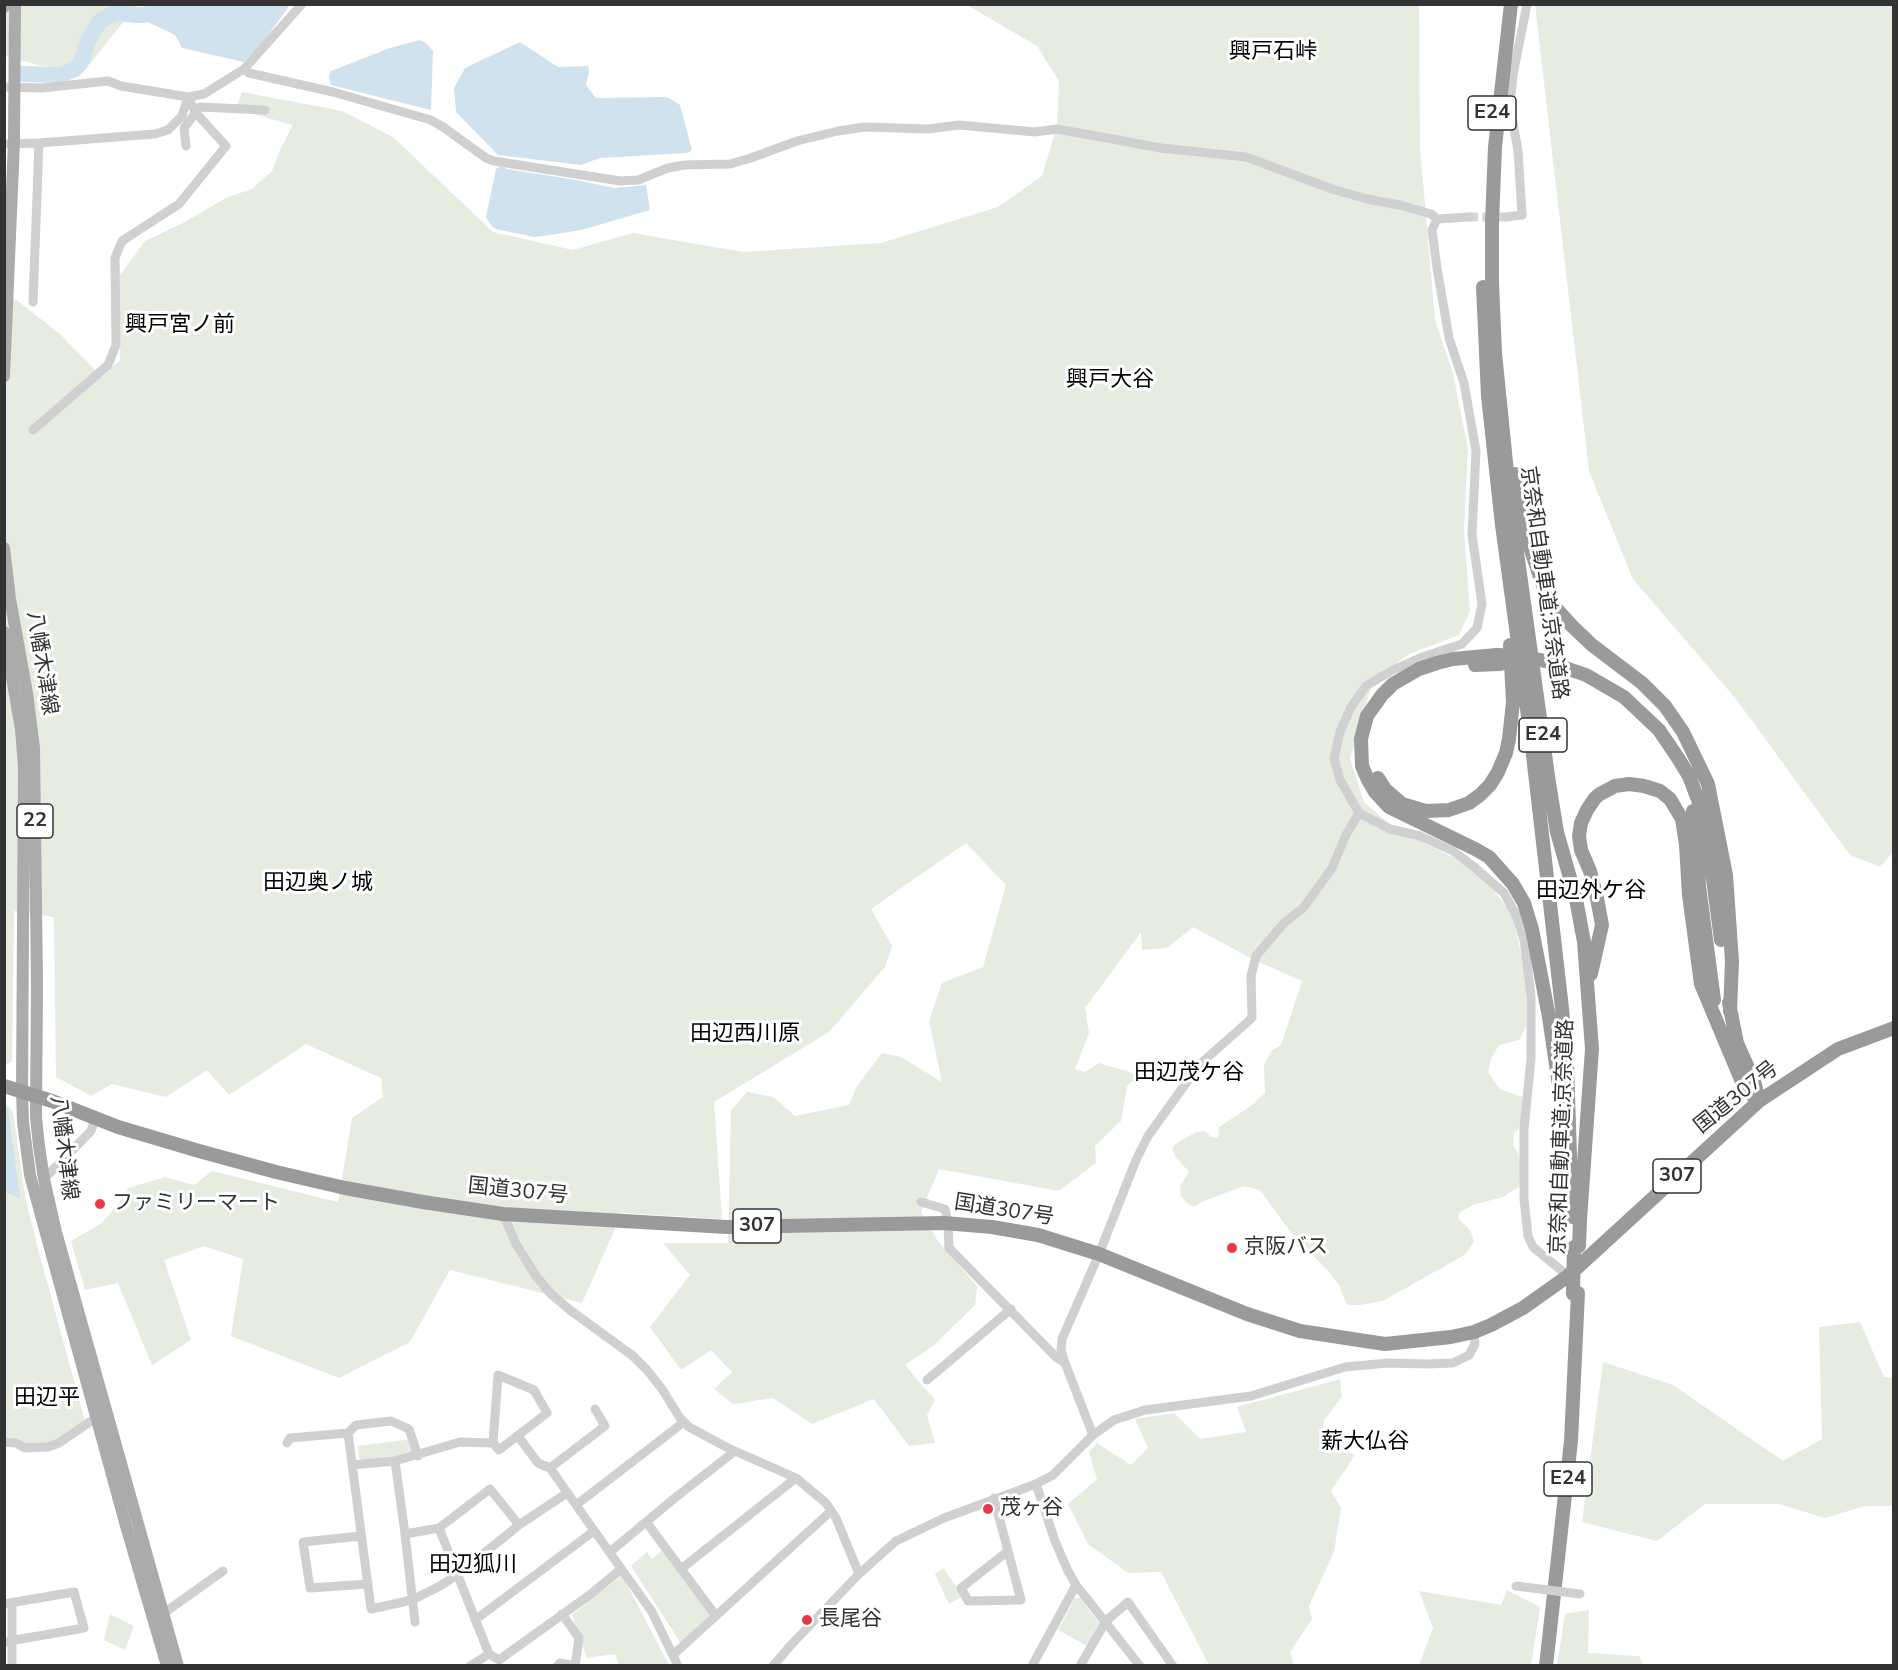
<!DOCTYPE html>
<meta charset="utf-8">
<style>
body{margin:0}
#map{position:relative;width:1898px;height:1670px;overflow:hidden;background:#fff;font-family:"Nunito Sans",sans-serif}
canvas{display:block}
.frame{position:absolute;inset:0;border:6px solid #333;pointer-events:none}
</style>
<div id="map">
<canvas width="1898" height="1670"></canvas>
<div class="frame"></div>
</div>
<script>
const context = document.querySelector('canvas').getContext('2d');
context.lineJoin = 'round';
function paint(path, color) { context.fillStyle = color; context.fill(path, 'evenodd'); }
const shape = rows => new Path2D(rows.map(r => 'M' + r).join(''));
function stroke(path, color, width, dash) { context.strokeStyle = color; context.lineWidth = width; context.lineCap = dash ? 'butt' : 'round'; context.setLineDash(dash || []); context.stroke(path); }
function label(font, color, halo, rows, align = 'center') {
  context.font = font + ' "Nunito Sans","Noto Sans JP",sans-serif'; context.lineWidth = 6; context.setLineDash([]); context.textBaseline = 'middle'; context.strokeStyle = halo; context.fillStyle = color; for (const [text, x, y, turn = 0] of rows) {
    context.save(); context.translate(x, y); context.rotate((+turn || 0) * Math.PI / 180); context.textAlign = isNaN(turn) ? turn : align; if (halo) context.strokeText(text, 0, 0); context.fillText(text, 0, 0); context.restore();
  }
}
paint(shape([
 [4,5,137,5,84,71,38,65,5,56],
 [967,5,1419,5,1420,147,1435,320,1453,373,1468,449,1464,530,1470,611,1459,635,1409,654,1373,681,1350,759,1364,802,1394,828,1463,862,1489,884,1512,914,1522,958,1526,991,1526,1027,1519,1040,1499,1045,1491,1059,1488,1073,1500,1089,1523,1097,1526,1122,1514,1133,1513,1145,1518,1153,1522,1168,1519,1187,1503,1197,1473,1205,1460,1212,1458,1218,1470,1230,1474,1241,1466,1254,1383,1301,1360,1305,1347,1305,1339,1285,1329,1272,1292,1234,1260,1190,1244,1186,1204,1201,1194,1207,1187,1203,1181,1196,1180,1186,1189,1172,1176,1157,1172,1149,1174,1145,1196,1132,1205,1131,1211,1137,1218,1138,1219,1127,1251,1106,1265,1093,1264,1065,1271,1051,1281,1045,1302,981,1254,960,1193,927,1167,948,1142,950,1141,932,1085,1008,1089,1033,1075,1069,1085,1072,1099,1063,1139,1075,1127,1086,1121,1121,1095,1146,1096,1163,1059,1191,939,1169,921,1212,938,1241,977,1286,975,1305,933,1346,905,1365,935,1400,927,1415,935,1443,909,1446,874,1399,812,1424,773,1398,733,1404,714,1389,732,1372,711,1350,681,1370,650,1327,690,1275,663,1243,728,1243,731,1110,747,1092,773,1097,795,1116,849,1105,857,1086,882,1053,901,1057,942,1082,929,1021,942,983,983,967,1006,885,966,843,871,909,892,946,885,967,829,1032,714,1102,722,1219,622,1213,582,1303,450,1270,410,1342,339,1378,231,1336,243,1259,204,1246,164,1260,191,1340,152,1365,118,1283,85,1290,71,1241,102,1223,118,1204,128,1188,165,1177,194,1185,212,1171,338,1202,352,1118,383,1097,381,1078,306,1044,229,1095,207,1070,166,1097,112,1084,91,1096,56,1077,54,917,14,911,12,1061,5,1066,5,294,19,302,60,334,102,377,120,360,118,278,145,241,183,223,228,197,252,189,272,171,280,150,293,125,236,109,242,92,342,111,393,137,493,232,573,250,633,233,743,252,881,243,998,207,1042,176,1057,126,1059,81,1037,46],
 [1535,5,1893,5,1894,851,1880,867,1850,855,1736,699,1633,579,1589,471],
 [4,1104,8,1106,13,1112,25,1196,37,1245,85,1421,61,1439,47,1443,26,1444,5,1439],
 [1860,1322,1884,1377,1893,1378,1893,1506,1865,1506,1825,1518,1779,1504,1705,1504,1657,1541,1582,1522,1603,1362,1673,1385,1783,1461,1822,1439,1819,1327],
 [1340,1379,1342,1397,1324,1420,1321,1441,1355,1455,1331,1491,1341,1508,1334,1552,1309,1606,1312,1619,1290,1652,1294,1665,1209,1665,1161,1572,1128,1573,1088,1544,1068,1504,1097,1479,1089,1452,1097,1443,1131,1465,1148,1448,1135,1419,1174,1413,1200,1439,1246,1432,1237,1407],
 [413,1439,418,1456,367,1464,359,1458,358,1446],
 [665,1548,716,1616,682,1645,631,1566,647,1552,652,1559],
 [943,1568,963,1596,949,1604,935,1574],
 [622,1575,669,1665,619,1665,615,1654,587,1658,572,1615],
 [1507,1590,1540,1607,1531,1665,1419,1665,1433,1628,1419,1591,1501,1605],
 [1075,1598,1080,1598,1099,1623,1087,1646,1058,1630],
 [1589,1610,1588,1653,1639,1656,1643,1665,1557,1665,1565,1614],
 [110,1614,134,1626,125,1650,104,1640]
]), '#e6ecdf');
paint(shape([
 [146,5,290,5,266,38,244,62,182,48,175,35,137,17],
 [420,40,426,43,433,51,431,110,331,85,330,82,329,76,331,71,390,48],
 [520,42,558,67,588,66,589,72,586,85,596,98,667,97,680,105,692,150,687,153,600,158,581,165,498,155,456,112,454,88,465,68],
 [501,166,507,169,576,180,615,188,646,185,650,210,581,230,544,236,534,237,496,229,492,227,486,217,496,169],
 [4,1108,8,1109,20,1198,5,1192]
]), '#cfe2ee');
stroke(shape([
 [23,74,61,75,75,69,81,62,89,38,100,21,108,16,116,13,137,15,186,12,200,4]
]), '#cfe2ee', 16);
stroke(shape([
 [1469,217,1506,217]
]), '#d6d6d6', 9, [9, 4.5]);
stroke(shape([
 [244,69,249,73,333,92,431,120,443,127,486,158,494,161,620,181,638,180,668,168,684,165,730,164,751,158,797,141,838,131,865,127,928,129,959,125,1035,132,1057,129,1161,148,1246,157,1332,189,1367,199,1400,205,1431,214,1437,219,1469,217],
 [4,87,42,88,108,81,121,86,188,97,204,94,244,69,302,4],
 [4,144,39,143,155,134,168,130,182,116,188,97],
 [186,146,184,128,200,107,265,110],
 [1506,217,1522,215,1518,151,1510,105,1513,75,1527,4],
 [1437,219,1432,230,1437,268,1449,338,1464,383,1476,451,1472,535,1482,604,1477,628,1462,644,1422,657,1391,671,1366,686,1351,707,1340,732,1334,758,1340,780,1359,813,1390,829,1420,836,1453,851,1473,866,1504,893,1516,915,1524,940,1531,996,1531,1059,1524,1129,1524,1199,1528,1236,1533,1247,1568,1276],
 [33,302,39,143],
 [33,430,108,365,116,345,115,258,122,241,179,204,226,146,196,113,188,97],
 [44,1179,91,1131,95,1119],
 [921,1202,945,1209,948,1223,949,1248,1056,1357,1065,1363],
 [503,1214,516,1244,536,1276,551,1294,570,1310,633,1356,647,1370,662,1389,680,1418,689,1427,728,1448,796,1478,826,1503,836,1518,859,1574],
 [927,1380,1011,1309],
 [595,1409,605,1426,550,1468,576,1505,684,1422],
 [348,1433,371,1609,403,1602,418,1597,440,1586,457,1575,519,1525,567,1493],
 [1093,1435,1065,1363,1061,1350,1062,1339,1099,1254,1136,1160,1148,1136,1199,1065,1252,1018,1251,976,1256,956,1284,923,1304,907,1332,868,1346,835,1359,813],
 [518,1436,538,1463,550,1468],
 [4,1442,16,1443,25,1448,48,1447,59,1443,97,1417],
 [287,1443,290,1438,348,1433,356,1425,391,1421,409,1429,418,1456],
 [395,1461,460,1442,493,1443,499,1450,547,1413,534,1390,498,1375,493,1443],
 [352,1465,395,1461,405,1534,439,1528,490,1489,519,1525],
 [1036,1484,1055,1541,1068,1571,1076,1585,1140,1666],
 [994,1498,1008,1551,1021,1600,968,1601,961,1588,1008,1551],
 [576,1505,652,1612,678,1666],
 [647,1523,716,1616],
 [439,1528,489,1654,499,1660,591,1594,621,1569],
 [405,1534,415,1622],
 [361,1536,303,1542,310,1588,368,1584],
 [610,1552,676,1497,735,1451],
 [681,1569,796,1478],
 [12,1603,12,1666],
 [4,1604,74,1592,84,1628,4,1642],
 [164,1613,223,1571],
 [562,1614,579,1638,575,1666],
 [475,1620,594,1531],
 [673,1655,831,1511],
 [470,1666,489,1654],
 [557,1666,560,1663,575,1666],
 [773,1666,790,1646,859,1574,896,1541,944,1518,1036,1484,1053,1475,1093,1435,1114,1420,1145,1410,1251,1396,1345,1367,1388,1363,1427,1364,1453,1363,1469,1355,1475,1344,1474,1332],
 [1032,1666,1076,1585],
 [1080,1666,1106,1621,1128,1602,1173,1666]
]), '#d0d0d0', 9);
stroke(shape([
 [4,7,5,4],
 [14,138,15,4],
 [4,376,13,166],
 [4,548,10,599,27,693,34,748,37,984,36,1117,39,1146,44,1179,56,1232,178,1666],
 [4,632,21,729,24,766,22,1092,23,1122,30,1175,126,1526,167,1666]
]), '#ababab', 12);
stroke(shape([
 [1511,4,1495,147,1492,222,1492,282,1495,353,1510,502,1549,783,1557,832,1576,899,1584,942,1592,1049,1580,1220,1579,1246],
 [1483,287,1488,396,1502,525,1531,738,1562,1008,1567,1064,1572,1217],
 [1515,474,1531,550,1542,583,1552,604,1572,626,1592,645,1642,683,1665,706,1683,732,1708,784,1726,875,1732,961,1730,1011],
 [1497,655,1453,659,1437,663,1419,669,1393,684,1382,695,1367,716,1361,739,1362,766,1368,780,1375,792,1389,807,1475,849,1489,857,1513,884,1524,903,1532,929,1549,1017,1561,1099],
 [1545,661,1586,675,1624,697,1659,730,1678,758,1689,776,1700,805,1706,825,1721,940],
 [1475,665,1500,664],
 [1378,778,1385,789,1402,804,1426,811,1449,810,1469,803,1480,795,1490,785,1498,772,1506,753,1509,739,1513,702,1510,645],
 [1693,811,1696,818,1699,886,1714,1000],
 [1591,974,1602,925,1597,898,1590,871,1581,850,1579,836,1581,823,1587,810,1595,798,1600,794,1615,786,1629,784,1644,786,1660,791,1670,799,1682,819,1686,845,1689,895,1701,984,1745,1089,1759,1101],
 [1729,1003,1737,1043,1754,1081,1759,1101],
 [4,1086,52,1101,118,1127,199,1151,276,1172,345,1188,423,1202,503,1214,727,1227,944,1223,992,1227,1038,1235,1099,1254,1247,1314,1300,1331,1385,1344,1451,1337,1474,1332,1491,1325,1523,1308,1568,1276,1759,1101,1838,1049,1894,1028],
 [1546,1666,1571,1441,1578,1293]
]), '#9a9a9a', 14);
stroke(shape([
 [1516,1586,1580,1594]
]), '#d0d0d0', 9);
stroke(shape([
 [13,166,14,138]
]), '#ababab', 12);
stroke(shape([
 [1497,655,1521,656,1545,661],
 [1573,1294,1574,1247]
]), '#9a9a9a', 14);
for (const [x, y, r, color] of [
 [100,1204,6,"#e63946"],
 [1232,1248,6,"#e63946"],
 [988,1509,6,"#e63946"],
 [807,1620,6,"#e63946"]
]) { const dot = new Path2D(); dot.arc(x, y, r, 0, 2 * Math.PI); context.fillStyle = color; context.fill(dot); stroke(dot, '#fff', 2); }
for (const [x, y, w] of [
 [1492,113,48],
 [1543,735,48],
 [35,821,36],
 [1677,1176,48],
 [757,1226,48],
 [1568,1479,48]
]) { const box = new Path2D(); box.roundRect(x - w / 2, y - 17, w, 34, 4.5); context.fillStyle = '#fff'; context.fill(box); stroke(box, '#333', 1.5); }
label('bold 20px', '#333', null, [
 ["E24",1492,113],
 ["E24",1543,735],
 ["22",35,821],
 ["307",1677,1176],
 ["307",757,1226],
 ["E24",1568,1479]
]);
label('21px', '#333', '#fff', [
 ["京奈和自動車道;京奈道路",1543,583,82],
 ["八幡木津線",41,663,81],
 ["国道307号",1737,1098,-39],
 ["京奈和自動車道;京奈道路",1563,1137,-88],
 ["八幡木津線",63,1148,83],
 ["国道307号",518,1192,6],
 ["国道307号",1004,1211,9]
]);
label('21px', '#333', '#fff', [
 ["ファミリーマート",112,1204],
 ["京阪バス",1244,1248],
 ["茂ヶ谷",1000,1509],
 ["長尾谷",819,1620]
], 'left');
label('22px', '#000', '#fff', [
 ["興戸石峠",1273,53],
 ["興戸宮ノ前",180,326],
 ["興戸大谷",1110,381],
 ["田辺奥ノ城",318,884],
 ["田辺外ケ谷",1591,892],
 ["田辺西川原",745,1035],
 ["田辺茂ケ谷",1189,1074],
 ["田辺平",47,1399],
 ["薪大仏谷",1365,1443],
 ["田辺狐川",473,1566]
]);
</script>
